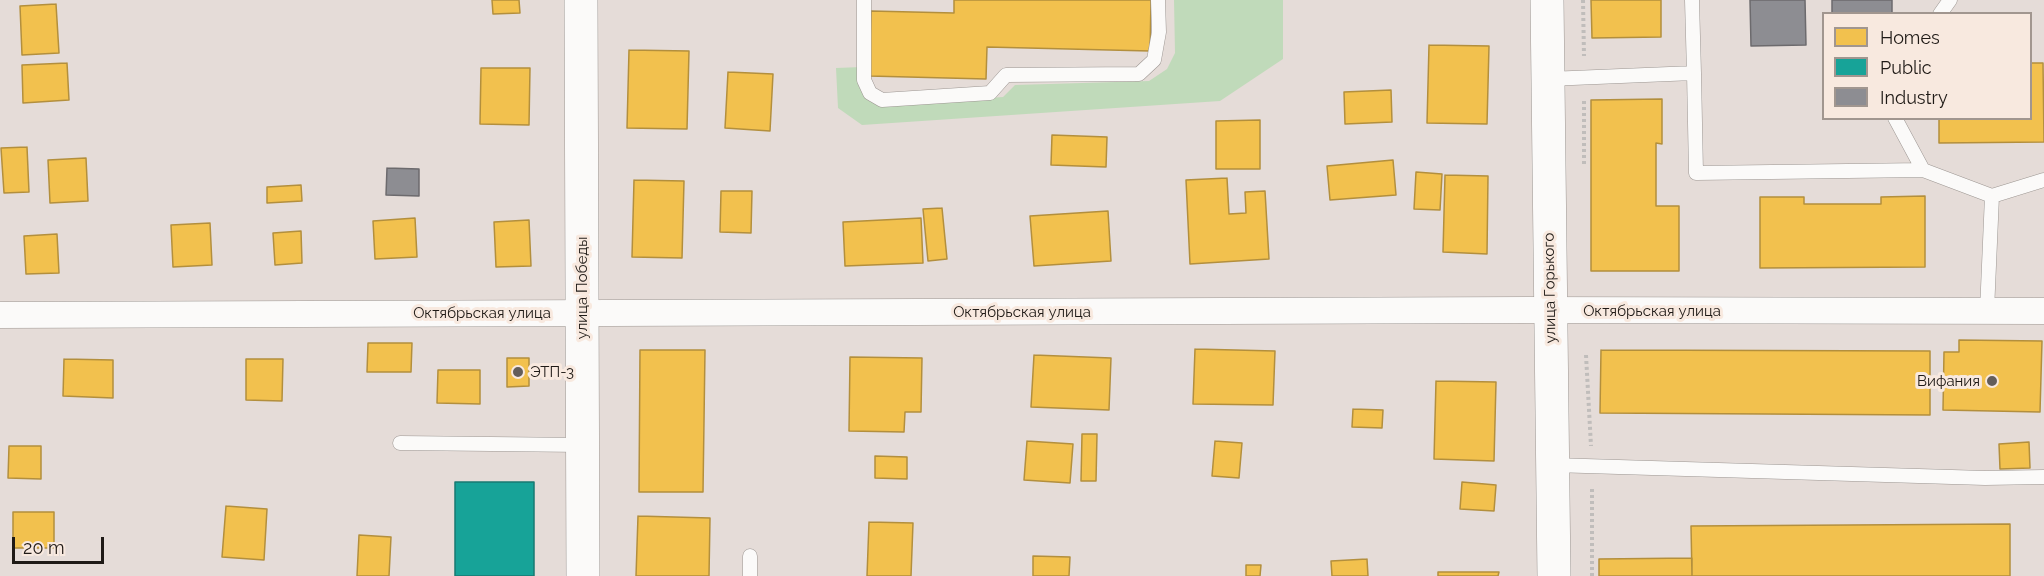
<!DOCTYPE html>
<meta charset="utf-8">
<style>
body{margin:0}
#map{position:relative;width:2044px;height:576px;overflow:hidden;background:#e5dcd8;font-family:Raleway,sans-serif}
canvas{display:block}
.legend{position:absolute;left:1822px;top:12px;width:210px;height:108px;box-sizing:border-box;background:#f8e9df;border:2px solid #a1968f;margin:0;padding:8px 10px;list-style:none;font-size:18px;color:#1f1a16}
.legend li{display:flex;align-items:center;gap:12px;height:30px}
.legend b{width:30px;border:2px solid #a1968f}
.scale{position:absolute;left:12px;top:537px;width:92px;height:27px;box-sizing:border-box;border:3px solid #1f1a16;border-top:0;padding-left:8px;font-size:18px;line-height:21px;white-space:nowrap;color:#1f1a16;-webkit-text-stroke:4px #f8e9df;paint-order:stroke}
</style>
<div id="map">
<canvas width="2044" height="576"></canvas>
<ul class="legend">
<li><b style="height:16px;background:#f2c14e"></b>Homes</li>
<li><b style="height:16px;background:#17a398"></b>Public</li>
<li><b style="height:16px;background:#8d8d92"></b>Industry</li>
</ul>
<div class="scale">20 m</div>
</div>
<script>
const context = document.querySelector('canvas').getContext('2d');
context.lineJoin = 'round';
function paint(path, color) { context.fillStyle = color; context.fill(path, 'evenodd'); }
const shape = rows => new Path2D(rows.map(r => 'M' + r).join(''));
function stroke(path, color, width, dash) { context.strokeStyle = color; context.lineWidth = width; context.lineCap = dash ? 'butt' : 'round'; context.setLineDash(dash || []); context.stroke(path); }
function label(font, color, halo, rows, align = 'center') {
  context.font = font + ' Raleway,sans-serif'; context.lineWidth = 6; context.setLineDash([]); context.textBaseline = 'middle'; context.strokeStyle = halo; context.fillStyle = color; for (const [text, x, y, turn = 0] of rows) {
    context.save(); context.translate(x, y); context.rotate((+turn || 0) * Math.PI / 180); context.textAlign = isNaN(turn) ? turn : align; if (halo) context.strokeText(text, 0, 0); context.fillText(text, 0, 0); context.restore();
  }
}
paint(shape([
 [1174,0,1283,0,1283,59,1220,101,862,125,838,108,836,68,862,67,865,77,886,105,1003,97,1015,85,1149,81,1167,69,1175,53]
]), '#c0daba');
const homes = shape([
 [492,0,519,0,520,13,493,14,492,0],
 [954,0,1151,0,1150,51,987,47,986,79,869,76,871,11,954,13,954,0],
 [1591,0,1661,0,1661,37,1592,38,1591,0],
 [56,4,59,53,22,55,20,6,56,4],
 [1429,45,1489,46,1487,124,1427,123,1429,45],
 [629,50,689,51,687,129,627,128,629,50],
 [67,63,69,100,23,103,22,65,67,63],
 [2030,63,2043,63,2044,142,1939,143,1939,118,2030,118,2030,63],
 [481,68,530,68,529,125,480,124,481,68],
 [728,72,773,74,770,131,725,128,728,72],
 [1391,90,1392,122,1345,124,1344,92,1391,90],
 [1662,99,1662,144,1656,143,1656,206,1679,206,1679,271,1591,271,1591,100,1662,99],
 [1260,120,1260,169,1216,169,1216,121,1260,120],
 [1052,135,1107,137,1106,167,1051,165,1052,135],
 [27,147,29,192,4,193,1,148,27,147],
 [86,158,88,201,50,203,48,160,86,158],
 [1393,160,1396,195,1330,200,1327,166,1393,160],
 [1416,172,1442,174,1440,210,1414,209,1416,172],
 [1445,175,1488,176,1487,254,1443,252,1445,175],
 [1227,178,1229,214,1246,213,1245,192,1265,191,1269,259,1190,264,1186,180,1227,178],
 [634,180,684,181,682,258,632,257,634,180],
 [301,185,302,201,267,203,267,187,301,185],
 [721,191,752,191,751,233,720,232,721,191],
 [1925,196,1925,267,1760,268,1760,197,1804,197,1804,204,1881,204,1881,197,1925,196],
 [942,208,947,259,928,261,923,209,942,208],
 [1108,211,1111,261,1034,266,1030,216,1108,211],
 [415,218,417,257,375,259,373,221,415,218],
 [921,218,923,263,845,266,843,222,921,218],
 [529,220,531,266,496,267,494,222,529,220],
 [210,223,212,265,173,267,171,225,210,223],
 [301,231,302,263,275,265,273,233,301,231],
 [57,234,59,273,26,274,24,236,57,234],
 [1959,340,2042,341,2040,412,1943,410,1944,352,1959,352,1959,340],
 [368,343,412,343,411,372,367,372,368,343],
 [1195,349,1275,351,1273,405,1193,404,1195,349],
 [640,350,705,350,703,492,639,492,640,350],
 [1601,350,1930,351,1930,415,1600,413,1601,350],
 [1034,355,1111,358,1109,410,1031,407,1034,355],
 [850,357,922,358,921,412,905,412,904,432,849,431,850,357],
 [507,358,529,358,529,386,507,387,507,358],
 [64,359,113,360,113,398,63,396,64,359],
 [246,359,283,359,282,401,246,400,246,359],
 [438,370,480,370,480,404,437,403,438,370],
 [1436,381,1496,382,1494,461,1434,459,1436,381],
 [1353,409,1383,410,1382,428,1352,427,1353,409],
 [1082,434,1097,434,1096,481,1081,481,1082,434],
 [1027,441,1073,444,1070,483,1024,480,1027,441],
 [1215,441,1242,443,1239,478,1212,476,1215,441],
 [2029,442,2030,468,2000,469,1999,444,2029,442],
 [9,446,41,446,41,479,8,478,9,446],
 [875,456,907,457,907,479,875,478,875,456],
 [1462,482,1496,485,1494,511,1460,509,1462,482],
 [226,506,267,509,264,560,222,557,226,506],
 [13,512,54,512,54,548,13,548,13,512],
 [638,516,710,518,709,576,636,576,638,516],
 [869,522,913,523,911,576,867,576,869,522],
 [2010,524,2010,576,1692,576,1691,526,2010,524],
 [359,535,391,537,389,576,357,576,359,535],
 [1033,556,1070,557,1069,576,1033,576,1033,556],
 [1692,558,1692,576,1599,576,1599,559,1692,558],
 [1367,559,1368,576,1332,576,1331,561,1367,559],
 [1246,565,1261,565,1260,576,1246,576,1246,565],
 [1438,572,1499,572,1498,576,1438,576,1438,572]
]);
paint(homes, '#f2c14e');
stroke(homes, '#b38f3d', 1.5);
const public = shape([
 [455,482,534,482,534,576,455,576,455,482]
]);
paint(public, '#17a398');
stroke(public, '#197a71', 1.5);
const industry = shape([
 [1750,0,1805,0,1806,45,1751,46,1750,0],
 [1832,0,1892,0,1892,14,1832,14,1832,0],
 [387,168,419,169,419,196,386,195,387,168]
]);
paint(industry, '#8d8d92');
stroke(industry, '#6c6a6d', 1.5);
const lane = shape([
 [864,0,864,80,870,93,882,100,990,93,1006,75,1139,74,1154,60,1159,32,1158,0],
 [1940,14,1950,0],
 [1694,73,1696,173,1923,170,1992,196],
 [1548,79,1694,73,1692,0],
 [1895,118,1923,170],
 [1987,311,1992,196,2044,180],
 [400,443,582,445],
 [1552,465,1985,478,2044,477],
 [750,576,750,556]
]);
const street = shape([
 [0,315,1527,310,2044,311]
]);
const secondary = shape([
 [581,0,583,576],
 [1547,0,1554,576]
]);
stroke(lane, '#9c9692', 15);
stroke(street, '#9c9692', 27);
stroke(secondary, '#9c9692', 34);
stroke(shape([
 [1583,0,1584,56],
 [1584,164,1584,100],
 [1586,355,1591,446],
 [1592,576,1592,486]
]), '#c0bdbb', 4, [3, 3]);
stroke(lane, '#fbfaf9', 14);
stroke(street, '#fbfaf9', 26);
stroke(secondary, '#fbfaf9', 33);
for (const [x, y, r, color] of [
 [518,372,6,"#645e5a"],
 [1992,381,6,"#645e5a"]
]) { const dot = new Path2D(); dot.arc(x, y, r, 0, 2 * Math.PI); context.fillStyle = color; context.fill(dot); stroke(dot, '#f8e9df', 2); }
label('15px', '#1f1a16', '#f8e9df', [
 ["улица Победы",582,288,-90],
 ["улица Горького",1550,288,-91],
 ["Октябрьская улица",1652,311],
 ["Октябрьская улица",1022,312],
 ["Октябрьская улица",482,313]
]);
label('15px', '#1f1a16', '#f8e9df', [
 ["ЭТП-3",530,372],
 ["Вифания",1980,381,"right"]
], 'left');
</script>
